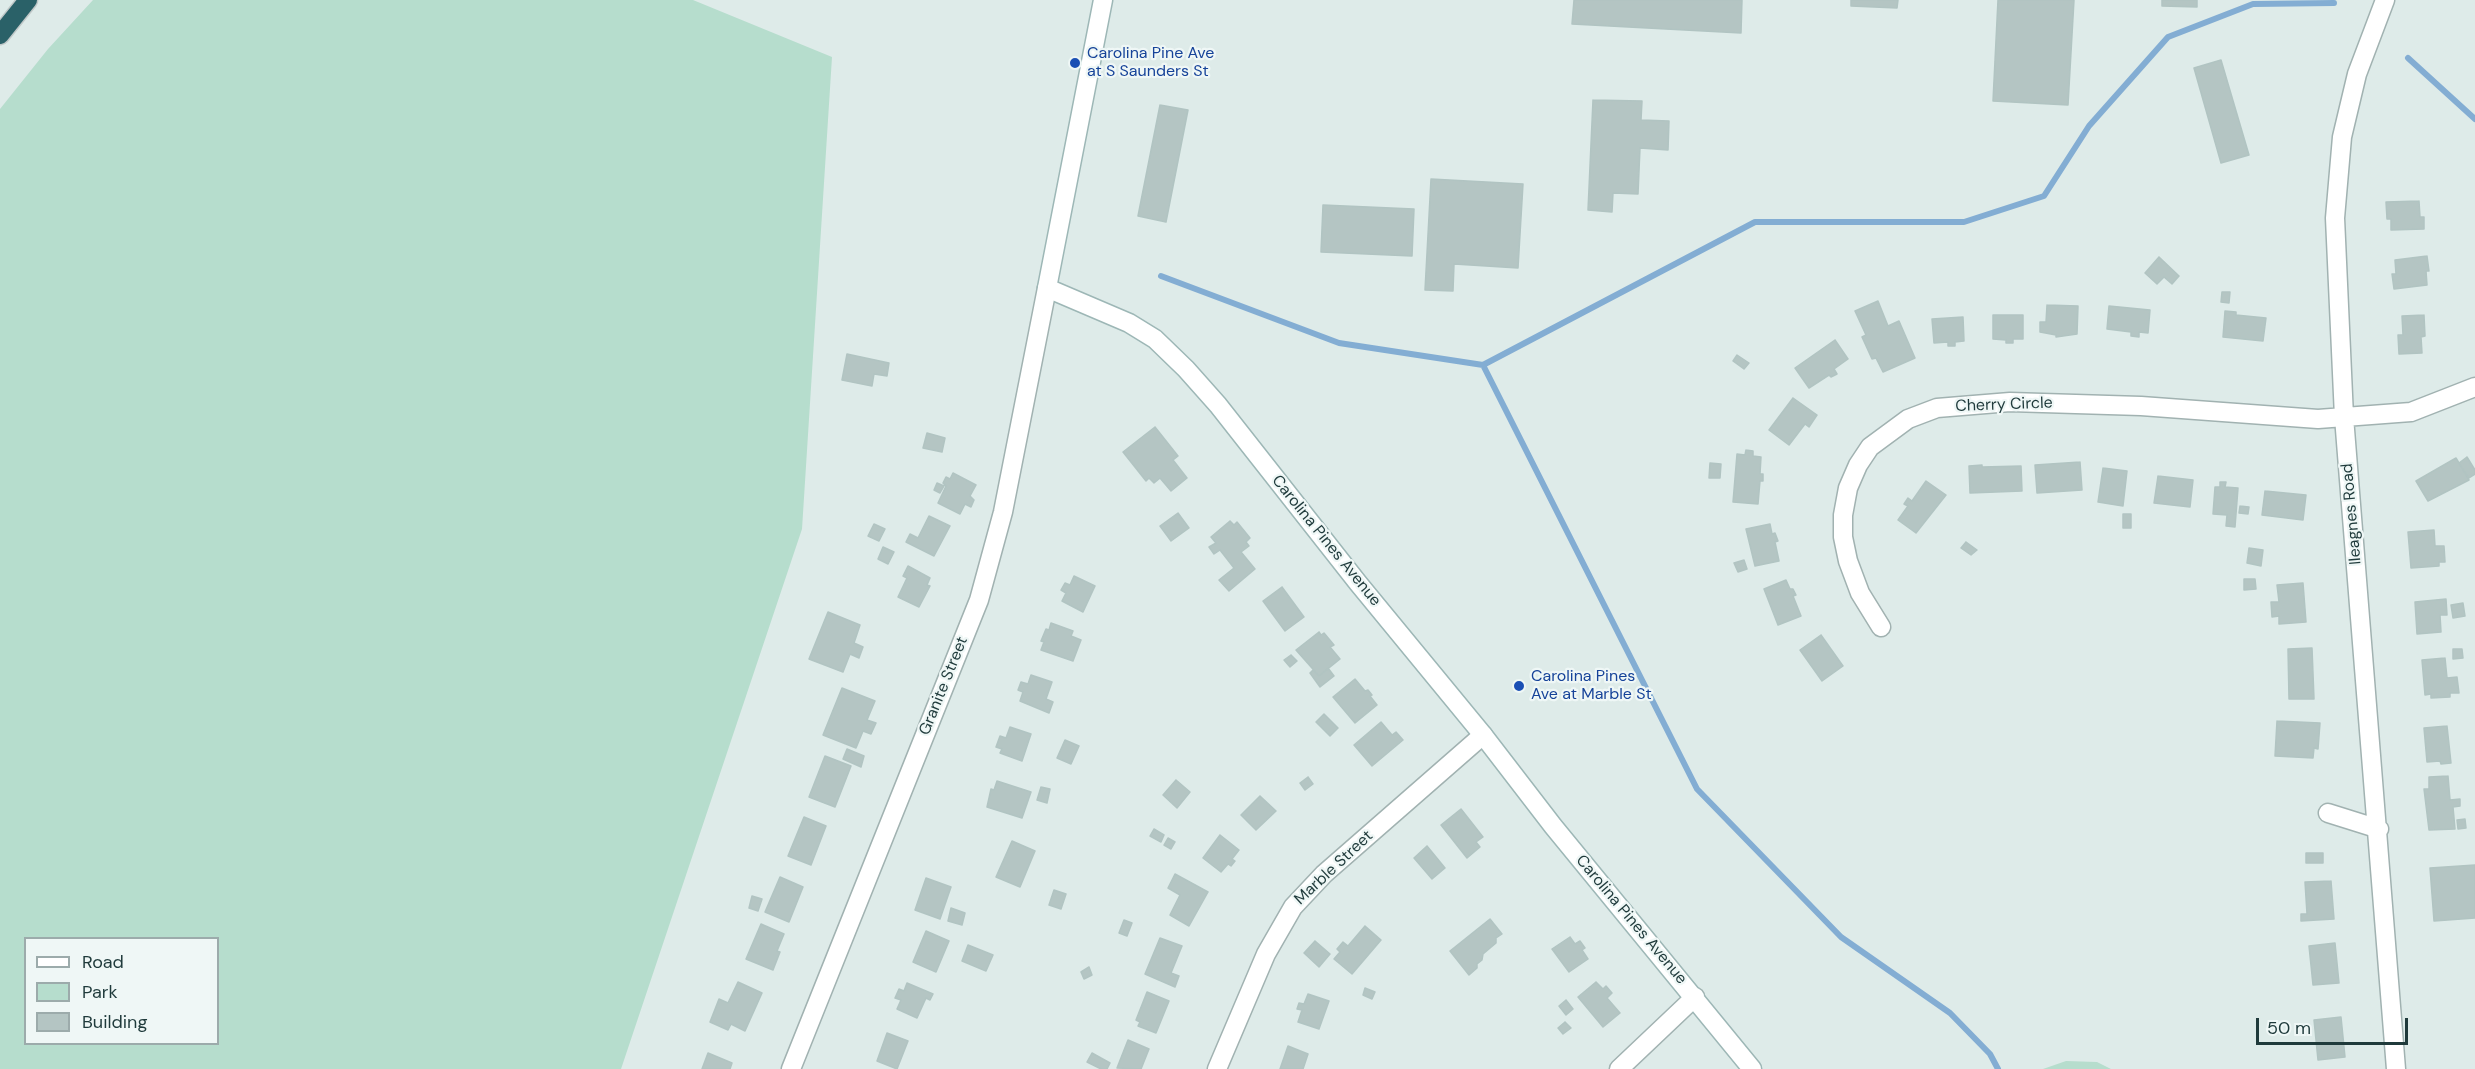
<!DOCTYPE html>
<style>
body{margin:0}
#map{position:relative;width:2475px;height:1069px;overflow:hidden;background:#deebe9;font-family:"DM Sans",sans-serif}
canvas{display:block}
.legend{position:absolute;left:24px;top:937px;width:195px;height:108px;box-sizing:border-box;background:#eff7f6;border:2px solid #9cabab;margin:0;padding:8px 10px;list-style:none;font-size:18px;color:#1f3a3b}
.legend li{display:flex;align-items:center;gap:12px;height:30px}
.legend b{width:30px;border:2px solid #9cabab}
.scale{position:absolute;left:2256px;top:1018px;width:152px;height:27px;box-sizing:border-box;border:3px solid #1f3a3b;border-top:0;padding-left:8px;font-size:18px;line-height:21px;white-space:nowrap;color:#1f3a3b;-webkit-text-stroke:4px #eff7f6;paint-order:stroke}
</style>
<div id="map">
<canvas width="2475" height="1069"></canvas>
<ul class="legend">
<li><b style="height:8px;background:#fff"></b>Road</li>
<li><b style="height:16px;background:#b6ddcd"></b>Park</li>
<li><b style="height:16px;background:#b4c5c3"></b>Building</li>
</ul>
<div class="scale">50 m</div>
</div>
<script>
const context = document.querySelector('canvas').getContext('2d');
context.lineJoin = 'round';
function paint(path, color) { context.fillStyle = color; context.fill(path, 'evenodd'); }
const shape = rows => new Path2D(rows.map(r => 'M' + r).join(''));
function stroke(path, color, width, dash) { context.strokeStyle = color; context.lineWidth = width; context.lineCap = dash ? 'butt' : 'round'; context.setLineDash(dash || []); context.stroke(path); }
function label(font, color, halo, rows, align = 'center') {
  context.font = font + ' "DM Sans",sans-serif'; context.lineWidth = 4.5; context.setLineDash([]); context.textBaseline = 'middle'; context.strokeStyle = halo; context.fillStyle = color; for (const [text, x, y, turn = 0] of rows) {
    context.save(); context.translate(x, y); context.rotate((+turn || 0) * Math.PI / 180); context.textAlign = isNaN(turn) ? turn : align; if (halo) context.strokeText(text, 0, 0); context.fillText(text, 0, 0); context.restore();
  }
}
paint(shape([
 [93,0,693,0,832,57,802,529,621,1069,0,1069,0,109,48,49],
 [26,938,218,938,218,1044,26,1044],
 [2066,1061,2097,1062,2111,1069,2043,1069]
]), '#b6ddcd');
stroke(shape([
 [2408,58,2475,119],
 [1161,276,1339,343,1483,365,1755,222,1964,222,2044,196,2089,126,2168,37,2253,4,2334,3],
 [1483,365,1697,789,1841,937,1950,1013,1990,1054,1998,1069]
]), '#83add3', 6);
const building = shape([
 [1574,0,1742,0,1741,33,1572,24,1574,0],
 [1851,0,1898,0,1897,8,1851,6,1851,0],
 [1998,0,2074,0,2068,105,1993,101,1998,0],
 [2162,0,2197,0,2197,7,2162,6,2162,0],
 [2221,60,2249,155,2221,163,2194,68,2221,60],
 [1593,100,1642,101,1641,120,1669,121,1668,150,1640,148,1638,194,1613,193,1612,212,1588,210,1593,100],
 [1160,105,1188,110,1166,222,1138,216,1160,105],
 [1431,179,1523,184,1518,268,1454,264,1453,291,1425,290,1431,179],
 [2419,201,2420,217,2424,217,2424,229,2391,230,2391,219,2387,219,2386,202,2419,201],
 [1323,205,1414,209,1412,256,1321,252,1323,205],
 [2427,256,2429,271,2426,271,2427,285,2394,289,2392,274,2396,274,2395,260,2427,256],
 [2159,257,2179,276,2172,284,2164,277,2157,284,2145,273,2159,257],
 [2222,292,2230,292,2229,303,2221,302,2222,292],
 [1878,301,1888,326,1899,321,1915,358,1883,372,1876,358,1872,359,1862,337,1866,335,1855,311,1878,301],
 [2047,305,2078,306,2077,334,2056,337,2056,335,2040,332,2040,322,2046,322,2047,305],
 [2109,306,2150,310,2148,333,2139,332,2139,337,2131,336,2131,332,2107,329,2109,306],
 [2225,311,2236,312,2236,315,2266,318,2263,341,2223,337,2225,311],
 [1993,315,2023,315,2023,339,2013,339,2013,343,2006,343,2006,340,1993,339,1993,315],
 [2424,315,2425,336,2421,337,2422,353,2399,354,2398,335,2403,335,2402,316,2424,315],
 [1963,317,1964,341,1955,342,1955,346,1948,346,1948,342,1934,343,1932,319,1963,317],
 [1835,340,1848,359,1834,369,1837,374,1831,377,1829,375,1809,388,1795,368,1835,340],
 [847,354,889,363,887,376,874,374,872,386,842,380,847,354],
 [1737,355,1749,363,1744,369,1733,361,1737,355],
 [1793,398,1817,415,1809,427,1805,424,1789,445,1769,430,1793,398],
 [1155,427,1178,456,1173,460,1187,478,1171,491,1160,478,1154,483,1149,478,1146,481,1123,452,1155,427],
 [927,433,945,438,942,452,923,448,927,433],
 [1746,450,1753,451,1753,456,1761,457,1760,474,1763,474,1763,481,1760,481,1758,504,1733,502,1737,454,1745,455,1746,450],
 [2467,457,2475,470,2475,474,2469,478,2459,463,2467,457],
 [2456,458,2469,480,2428,501,2416,481,2456,458],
 [2080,462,2082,490,2037,493,2035,465,2080,462],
 [1710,463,1721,464,1720,478,1709,478,1710,463],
 [1982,465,1982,467,2021,466,2022,491,1970,493,1969,466,1982,465],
 [2103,468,2127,471,2123,506,2098,502,2103,468],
 [953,473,976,485,970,496,974,500,971,507,965,504,960,514,938,503,946,486,943,483,946,477,950,479,953,473],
 [2158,476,2193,480,2190,507,2154,503,2158,476],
 [1926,481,1946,495,1916,533,1898,520,1908,506,1904,504,1908,498,1912,501,1926,481],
 [2220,482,2226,482,2225,487,2238,488,2235,527,2226,526,2227,515,2213,514,2215,487,2220,487,2220,482],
 [937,483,944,486,940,493,934,490,937,483],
 [2265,491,2306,495,2303,520,2262,515,2265,491],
 [2240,506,2249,507,2248,514,2239,513,2240,506],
 [1178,513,1189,528,1171,541,1160,526,1178,513],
 [2123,514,2131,514,2131,528,2123,528,2123,514],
 [929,516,950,526,934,556,906,542,910,534,918,538,929,516],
 [1230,521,1234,525,1237,522,1250,538,1246,542,1249,546,1241,552,1255,569,1229,591,1219,580,1234,568,1220,550,1214,554,1209,547,1216,543,1211,537,1230,521],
 [874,524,885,529,879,541,868,536,874,524],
 [1770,524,1772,534,1775,533,1778,541,1775,542,1779,561,1755,566,1746,529,1770,524],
 [2434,530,2435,546,2444,546,2445,562,2439,562,2439,566,2411,568,2408,532,2434,530],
 [1966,542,1977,550,1971,555,1961,548,1966,542],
 [883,547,894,552,888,564,878,559,883,547],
 [2249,548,2263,550,2261,566,2247,563,2249,548],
 [1744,560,1747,569,1738,572,1734,563,1744,560],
 [908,566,930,578,927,585,930,586,919,607,898,597,907,578,903,576,908,566],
 [1074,576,1095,586,1083,612,1062,601,1066,593,1061,590,1065,583,1070,585,1074,576],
 [2244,579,2255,579,2256,589,2244,590,2244,579],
 [1786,580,1790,589,1793,589,1796,595,1793,596,1801,616,1778,625,1764,589,1786,580],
 [2303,583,2306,622,2279,624,2279,616,2272,617,2271,602,2279,602,2277,585,2303,583],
 [1282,587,1304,617,1285,631,1263,601,1282,587],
 [2446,599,2447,615,2440,615,2441,632,2417,634,2415,602,2446,599],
 [2463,603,2465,616,2453,618,2451,605,2463,603],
 [828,612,860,625,854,643,863,647,859,658,850,654,843,672,809,659,828,612],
 [1051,623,1073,631,1071,636,1081,640,1073,661,1041,650,1044,642,1041,641,1046,629,1049,630,1051,623],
 [1319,632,1321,635,1324,633,1334,645,1330,647,1340,659,1319,676,1296,650,1319,632],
 [1821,635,1843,666,1822,681,1800,650,1821,635],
 [2312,648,2314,699,2289,699,2288,649,2312,648],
 [2453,649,2462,649,2463,658,2453,659,2453,649],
 [1291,655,1297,661,1290,667,1284,660,1291,655],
 [2445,658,2447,678,2457,677,2459,693,2450,693,2450,697,2431,698,2431,694,2425,695,2422,660,2445,658],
 [1328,668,1334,676,1320,687,1310,673,1313,670,1319,676,1328,668],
 [1031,675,1052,682,1046,699,1053,702,1049,713,1020,701,1023,692,1018,690,1021,682,1028,684,1031,675],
 [1355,679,1365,691,1368,690,1372,695,1370,696,1377,705,1355,723,1333,697,1355,679],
 [842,688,875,701,867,720,876,723,871,734,863,731,856,748,823,735,842,688],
 [1324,714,1338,728,1330,736,1316,722,1324,714],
 [2277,721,2320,723,2318,749,2314,748,2313,758,2275,756,2277,721],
 [1381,722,1392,735,1396,732,1403,740,1372,766,1354,745,1381,722],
 [2447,726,2451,763,2441,764,2440,761,2427,762,2424,728,2447,726],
 [1010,727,1031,734,1022,761,1000,753,1002,749,996,747,1000,736,1006,738,1010,727],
 [1065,740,1079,746,1071,764,1057,758,1065,740],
 [847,749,864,756,861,767,843,759,847,749],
 [825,756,851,766,835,807,809,797,825,756],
 [2448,776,2450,800,2460,799,2460,806,2453,807,2455,829,2429,830,2424,789,2429,789,2429,777,2448,776],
 [1308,777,1313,784,1305,790,1300,783,1308,777],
 [1176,780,1190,792,1177,808,1163,795,1176,780],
 [997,781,1031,792,1022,818,987,807,991,789,994,790,997,781],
 [1041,787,1050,789,1047,803,1037,800,1041,787],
 [1260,796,1276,811,1256,830,1241,815,1260,796],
 [1461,809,1483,837,1476,842,1480,847,1467,858,1441,825,1461,809],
 [804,817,826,826,811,865,788,856,804,817],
 [2465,819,2466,828,2458,829,2457,820,2465,819],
 [1154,829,1164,835,1161,842,1150,836,1154,829],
 [1220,835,1239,850,1232,859,1235,861,1231,866,1228,864,1221,872,1203,858,1220,835],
 [1168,838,1175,842,1171,849,1164,845,1168,838],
 [1012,841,1035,851,1020,887,996,877,1012,841],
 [1427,846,1445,868,1432,879,1414,858,1427,846],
 [2306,853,2323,853,2323,863,2306,863,2306,853],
 [2475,865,2475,918,2434,921,2430,868,2475,865],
 [1175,874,1208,892,1189,926,1170,915,1180,895,1168,888,1175,874],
 [780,877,803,887,789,922,765,912,780,877],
 [926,878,951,887,940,919,915,910,926,878],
 [2331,881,2334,919,2301,921,2301,914,2307,914,2305,882,2331,881],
 [1054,890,1066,894,1061,909,1049,905,1054,890],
 [752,896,762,899,758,911,749,908,752,896],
 [951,908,965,913,962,925,948,921,951,908],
 [1490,919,1502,934,1496,938,1496,943,1483,954,1482,960,1477,964,1477,968,1469,975,1450,951,1490,919],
 [1124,920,1132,923,1127,936,1119,933,1124,920],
 [761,924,784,934,777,951,780,952,773,970,746,959,761,924],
 [1365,926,1381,940,1352,974,1334,959,1340,952,1337,949,1343,942,1348,946,1365,926],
 [926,931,949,941,936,972,913,962,926,931],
 [1570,937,1575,944,1580,941,1585,948,1582,950,1588,959,1569,972,1552,949,1570,937],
 [1160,938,1182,946,1171,973,1179,976,1175,987,1145,974,1160,938],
 [1315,941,1330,954,1319,967,1304,953,1315,941],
 [2335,943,2339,983,2313,985,2309,946,2335,943],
 [968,945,993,955,986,971,962,961,968,945],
 [1089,967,1092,975,1084,979,1081,972,1089,967],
 [738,982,762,993,745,1031,731,1024,728,1030,710,1022,719,999,728,1003,738,982],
 [1596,982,1603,989,1606,986,1612,993,1607,998,1620,1013,1603,1027,1578,997,1596,982],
 [907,983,933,994,930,1000,926,998,917,1018,897,1009,901,1000,895,998,899,989,904,991,907,983],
 [1365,988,1375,992,1372,999,1363,995,1365,988],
 [1147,992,1169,1001,1156,1033,1138,1026,1140,1022,1136,1020,1147,992],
 [1308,994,1329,1001,1319,1029,1298,1022,1302,1010,1297,1009,1299,1003,1304,1004,1308,994],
 [1566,1000,1573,1009,1566,1015,1559,1006,1566,1000],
 [2341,1017,2345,1057,2318,1060,2314,1020,2341,1017],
 [1565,1022,1571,1028,1563,1034,1558,1028,1565,1022],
 [887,1033,908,1041,897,1069,877,1061,887,1033],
 [1128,1040,1149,1049,1141,1069,1117,1068,1128,1040],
 [1288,1046,1308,1054,1303,1069,1280,1069,1288,1046],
 [708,1053,732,1063,730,1069,702,1069,708,1053],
 [1092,1053,1110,1063,1107,1069,1101,1069,1087,1062,1092,1053]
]);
paint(building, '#b4c5c3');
stroke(building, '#b1c4c2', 1.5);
const street = shape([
 [2385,0,2357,74,2342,137,2335,218,2344,417,2396,1069],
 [1881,627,1860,593,1848,561,1843,537,1843,515,1848,488,1858,465,1870,447,1908,419,1937,408,2010,402,2141,406,2318,419,2411,412,2475,387],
 [2328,813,2379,829],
 [791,1069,979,600,1003,512,1047,288],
 [1217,1069,1266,954,1293,907,1324,874,1483,735],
 [1619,1069,1695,997]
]);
const secondary = shape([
 [1103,0,1047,288,1129,323,1155,339,1186,369,1218,405,1358,583,1483,735,1553,826,1752,1069]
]);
const highway = shape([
 [0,35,28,0]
]);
stroke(street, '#a1b2b1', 21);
stroke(secondary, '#9db7b6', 21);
stroke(highway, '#c0c8c8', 21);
stroke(street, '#fff', 18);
stroke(secondary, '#fff', 18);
stroke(highway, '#2a6168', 18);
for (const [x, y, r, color] of [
 [1075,63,6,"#1a4fb4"],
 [1519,686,6,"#1a4fb4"]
]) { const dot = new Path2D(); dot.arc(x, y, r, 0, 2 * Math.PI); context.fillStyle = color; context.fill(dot); stroke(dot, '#eff7f6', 2); }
label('16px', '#164399', '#eff7f6', [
 ["Carolina Pine Ave",1087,54],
 ["at S Saunders St",1087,72],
 ["Carolina Pines",1531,677],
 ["Ave at Marble St",1531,695]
], 'left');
label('16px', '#1f3a3b', '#eff7f6', [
 ["Cherry Circle",2004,405,-2],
 ["Ileagnes Road",2352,514,-95],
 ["Carolina Pines Avenue",1326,541,51],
 ["Granite Street",944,686,-68],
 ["Marble Street",1334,868,-43],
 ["Carolina Pines Avenue",1631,920,50]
]);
</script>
